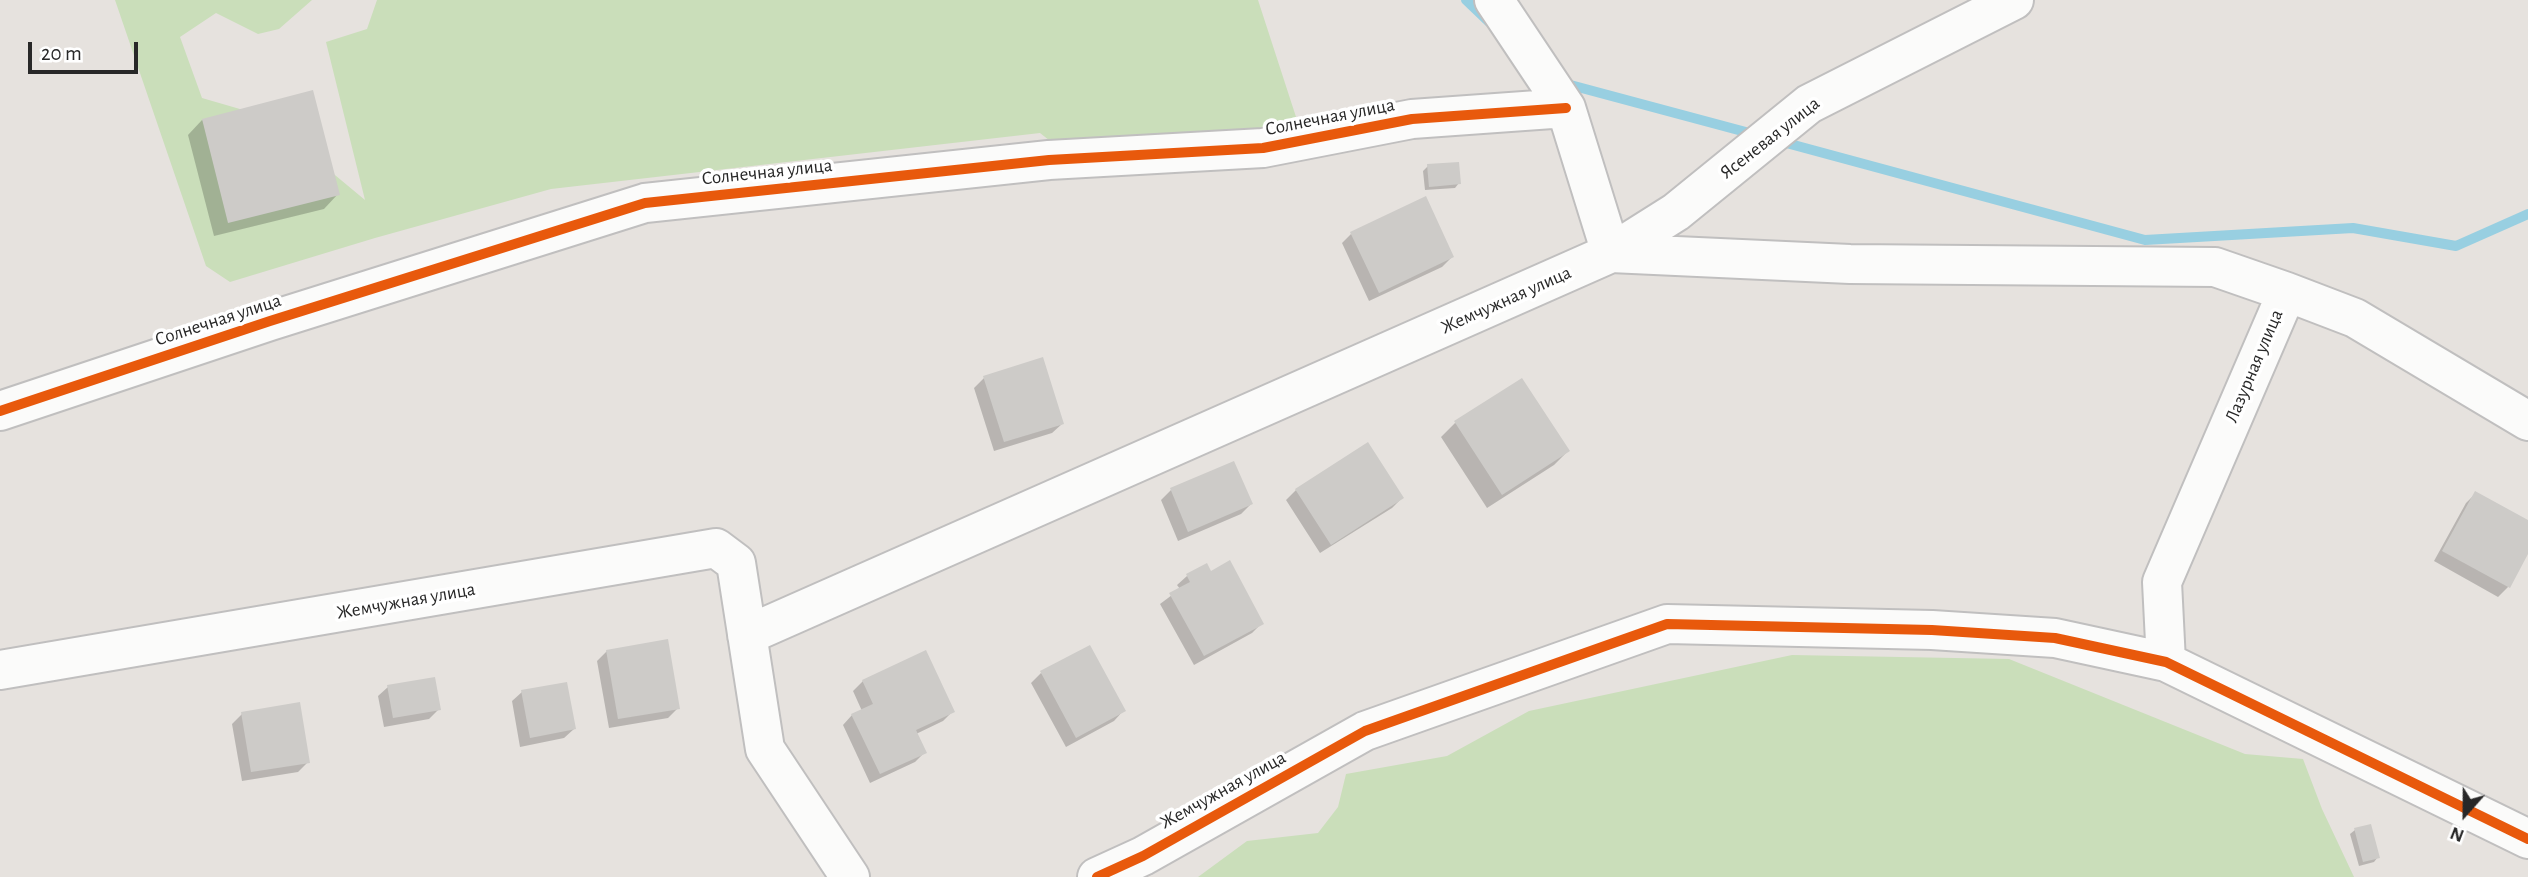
<!DOCTYPE html>
<meta charset="utf-8">
<style>
body{margin:0}
#map{position:relative;width:2528px;height:877px;overflow:hidden;background:#e6e2de;font-family:"Alegreya Sans",sans-serif}
canvas{display:block}
.north{position:absolute;left:2430px;top:779px;width:70px;height:70px;-webkit-text-stroke:5px #fff;paint-order:stroke;rotate:201deg;font-size:19px;font-weight:700;line-height:28px;text-align:center;color:#282828}
.north::after{content:'';display:block;margin:auto;width:24px;height:32px;background:#282828;clip-path:polygon(50% 0,100% 100%,50% 72%,0 100%)}
.scale{position:absolute;left:28px;top:42px;width:110px;height:32px;box-sizing:border-box;border:4px solid #282828;border-top:0;padding-left:9px;font-size:21px;line-height:24px;white-space:nowrap;color:#282828;-webkit-text-stroke:5px #fff;paint-order:stroke}
</style>
<div id="map">
<canvas width="2528" height="877"></canvas>
<div class="north">N</div>
<div class="scale">20 m</div>
</div>
<script>
const context = document.querySelector('canvas').getContext('2d');
context.lineJoin = 'round';
function paint(path, color) { context.fillStyle = color; context.fill(path, 'evenodd'); }
const shape = rows => new Path2D(rows.map(r => 'M' + r).join(''));
function stroke(path, color, width, dash) { context.strokeStyle = color; context.lineWidth = width; context.lineCap = dash ? 'butt' : 'round'; context.setLineDash(dash || []); context.stroke(path); }
function label(font, color, halo, rows, align = 'center') {
  context.font = font + ' "Alegreya Sans",sans-serif'; context.lineWidth = 7; context.setLineDash([]); context.textBaseline = 'middle'; context.strokeStyle = halo; context.fillStyle = color; for (const [text, x, y, turn = 0] of rows) {
    context.save(); context.translate(x, y); context.rotate((+turn || 0) * Math.PI / 180); context.textAlign = isNaN(turn) ? turn : align; if (halo) context.strokeText(text, 0, 0); context.fillText(text, 0, 0); context.restore();
  }
}
paint(shape([
 [115,0,312,0,279,29,258,34,216,13,180,37,202,98,264,116,365,200,326,42,367,29,377,0,1258,0,1297,120,1250,138,1059,148,1040,133,551,189,375,238,230,282,206,266],
 [1792,655,2009,659,2245,754,2303,759,2322,809,2354,877,1198,877,1247,841,1318,833,1338,807,1346,774,1447,756,1529,711]
]), '#cadeba');
paint(shape([
 [202,120,338,194,324,209,214,236,188,135],
 [1428,166,1459,183,1455,188,1425,190,1423,171],
 [1351,234,1452,257,1442,267,1369,301,1342,243],
 [984,378,1062,424,1052,433,994,451,974,388],
 [1455,423,1568,451,1554,465,1487,508,1441,437],
 [1171,490,1251,504,1241,514,1178,541,1161,500],
 [1296,490,1402,498,1392,508,1320,553,1286,500],
 [2476,493,2528,522,2528,551,2508,587,2498,597,2434,561,2466,503],
 [1210,573,1262,623,1252,633,1194,665,1160,604,1180,589,1177,585,1187,576],
 [607,651,678,708,668,718,609,728,597,661],
 [1041,673,1123,711,1114,721,1066,747,1031,683],
 [863,681,953,711,943,721,916,734,925,752,915,762,870,783,843,725,852,715,862,711,853,691],
 [388,687,439,709,429,719,384,727,378,696],
 [522,692,574,729,564,738,520,747,512,701],
 [242,714,308,762,298,772,242,781,232,724],
 [2355,830,2378,857,2374,862,2359,866,2350,834]
]), '#0003');
stroke(shape([
 [1466,0,1489,22],
 [1563,83,1757,135],
 [1779,141,2145,240,2353,228,2456,246,2528,214]
]), '#98cfe1', 10);
paint(shape([
 [313,90,340,195,228,223,202,119],
 [1459,162,1461,184,1429,187,1427,164],
 [1426,196,1454,257,1379,293,1350,232],
 [1043,357,1064,424,1004,442,983,376],
 [1522,378,1570,451,1502,495,1454,421],
 [1368,442,1404,498,1331,545,1295,489],
 [1234,461,1253,504,1188,532,1170,488],
 [2475,491,2528,520,2528,554,2510,588,2442,551],
 [1230,560,1264,624,1204,656,1169,593,1190,582,1186,574,1207,563,1211,571],
 [668,639,680,709,618,719,606,650],
 [1090,645,1126,711,1076,738,1040,671],
 [926,650,955,712,916,730,927,753,880,774,851,714,873,704,862,680],
 [435,677,441,710,393,718,387,685],
 [567,682,576,729,530,738,521,690],
 [300,702,310,763,251,772,241,712],
 [2371,824,2380,858,2363,862,2354,828]
]), '#cdcbc8');
const minor = shape([
 [1494,0,1566,108,1611,253,1850,264,2215,267,2287,292],
 [0,411,270,321,645,203,1049,160,1263,148,1412,119,1566,108],
 [747,635,1611,253,1676,212,1809,104,2014,0],
 [2166,662,2162,582,2287,292,2355,318,2528,421],
 [0,670,716,548,736,563,765,749,850,877],
 [1097,877,1143,856,1365,731,1667,624,1932,630,2055,638,2166,662,2528,839]
]);
stroke(minor, '#c0bfbf', 42);
stroke(minor, '#fbfbfa', 38);
stroke(shape([
 [0,411,270,321,645,203,1049,160,1263,148,1412,119,1566,108],
 [1097,877,1143,856,1365,731,1667,624,1932,630,2055,638,2166,662,2528,839]
]), '#e8590c', 10);
label('19px', '#282828', '#fff', [
 ["Солнечная улица",1330,117,-11],
 ["Ясеневая улица",1770,138,-38],
 ["Солнечная улица",767,172,-6],
 ["Жемчужная улица",1506,300,-24],
 ["Солнечная улица",218,320,-18],
 ["Лазурная улица",2254,366,-67],
 ["Жемчужная улица",406,601,-10],
 ["Жемчужная улица",1223,790,-29]
]);
</script>
